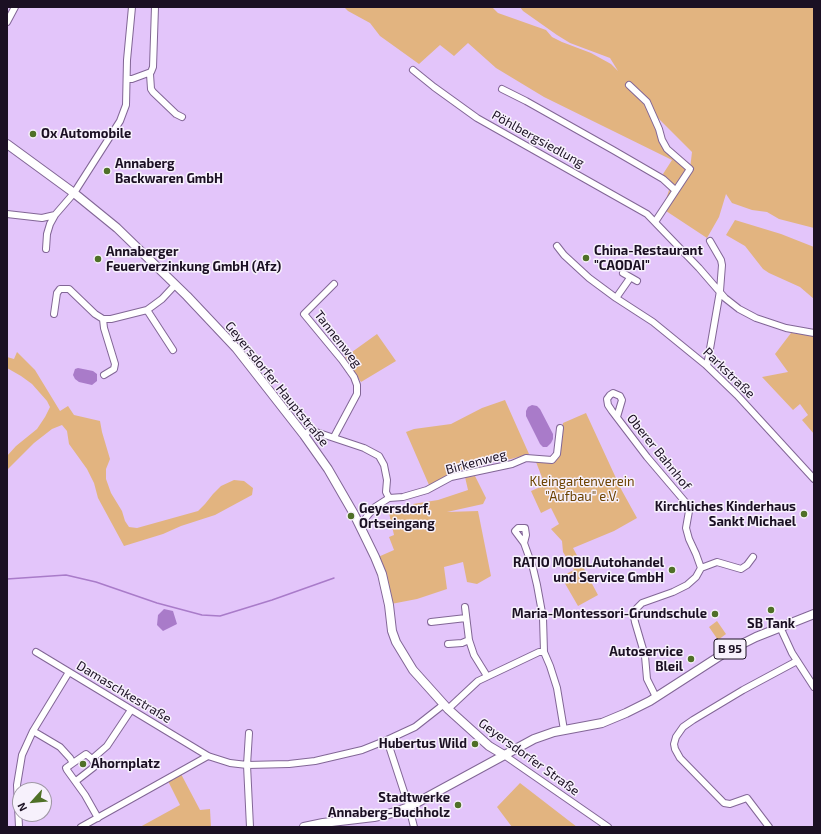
<!DOCTYPE html>
<meta charset="utf-8">
<style>
body{margin:0}
#map{position:relative;width:821px;height:834px;overflow:hidden;background:#e3c5fa;font-family:"Exo 2",sans-serif}
canvas{display:block}
.frame{position:absolute;inset:0;border:8px solid #1b1023;pointer-events:none}
.north{position:absolute;left:12px;top:782px;width:40px;height:40px;box-sizing:border-box;background:#f7f1fc;border:1px solid #9f97a5;border-radius:50%;rotate:243deg;font-size:11px;font-weight:700;line-height:16px;text-align:center;color:#1b1023}
.north::after{content:'';display:block;margin:auto;width:14px;height:18px;background:#4f7027;clip-path:polygon(50% 0,100% 100%,50% 72%,0 100%)}
</style>
<div id="map">
<canvas width="821" height="834"></canvas>
<div class="frame"></div>
<div class="north">N</div>
</div>
<script>
const context = document.querySelector('canvas').getContext('2d');
context.lineJoin = 'round';
function paint(path, color) { context.fillStyle = color; context.fill(path, 'evenodd'); }
const shape = rows => new Path2D(rows.map(r => 'M' + r).join(''));
function stroke(path, color, width, dash) { context.strokeStyle = color; context.lineWidth = width; context.lineCap = dash ? 'butt' : 'round'; context.setLineDash(dash || []); context.stroke(path); }
function label(font, color, halo, rows, align = 'center') {
  context.font = font + ' "Exo 2",sans-serif'; context.lineWidth = 3; context.setLineDash([]); context.textBaseline = 'middle'; context.strokeStyle = halo; context.fillStyle = color; for (const [text, x, y, turn = 0] of rows) {
    context.save(); context.translate(x, y); context.rotate((+turn || 0) * Math.PI / 180); context.textAlign = isNaN(turn) ? turn : align; if (halo) context.strokeText(text, 0, 0); context.fillText(text, 0, 0); context.restore();
  }
}
paint(shape([
 [344,7,492,7,498,13,546,30,552,37,562,42,591,53,611,64,618,71,610,58,570,43,557,35,523,11,520,7,814,7,814,228,779,219,767,212,752,210,732,203,726,194,719,217,707,238,663,209,669,190,663,174,672,160,544,97,496,68,468,43,454,56,440,45,419,64,380,36,370,23,348,11],
 [650,110,692,152,690,169,662,140],
 [735,220,781,234,814,247,814,299,800,287,769,273,763,269,745,246,726,235],
 [791,333,814,335,814,434,802,420,808,415,800,404,793,410,762,377,788,372,775,354],
 [377,334,396,361,361,382,345,357],
 [17,352,35,370,60,411,68,406,74,415,100,421,102,432,110,459,106,469,106,479,111,493,122,511,125,521,129,527,137,528,198,511,205,504,213,494,221,486,234,480,244,481,253,488,252,495,215,515,181,526,163,534,124,546,98,498,94,483,87,469,69,444,67,431,62,425,52,429,34,443,7,470,7,456,16,446,37,429,45,417,50,407,47,401,32,384,21,376,7,368,7,357,14,359],
 [505,400,529,454,511,459,488,463,454,472,429,485,406,432,414,429,451,424,482,408],
 [586,413,621,489,637,518,614,531,573,548,598,595,578,606,563,580,564,575,574,570,563,552,562,541,551,529,559,524,551,508,541,513,531,491,545,485,536,462,558,455,563,423],
 [475,476,486,498,483,504,447,512,478,511,491,576,477,584,467,582,463,562,444,567,447,589,417,599,391,604,378,557,394,550,389,537,394,535,389,513,413,510,413,504,438,500,468,490,465,477],
 [717,621,726,634,718,640,709,627],
 [181,774,200,810,210,809,211,827,140,827,180,805,168,781],
 [520,783,577,827,512,827,497,807]
]), '#e2b480');
paint(shape([
 [78,368,93,371,97,374,97,381,92,385,79,382,75,379,73,375,75,369],
 [532,405,537,406,540,409,553,434,553,439,551,443,547,447,543,447,540,444,526,416,526,411,528,407],
 [164,609,173,611,177,624,163,631,157,625,158,615]
]), '#a97bc9');
stroke(shape([
 [7,579,66,575,96,582,157,603,202,615,220,616,272,600,334,578]
]), '#a97bc9', 1.5);
const minor = shape([
 [7,22,15,7],
 [413,70,434,87,477,118,647,214,699,268,725,298,739,309,756,318,786,328,814,333],
 [150,74,151,89,153,92,176,114,182,117],
 [127,79,132,79,151,72,153,67,155,7],
 [629,85,647,102,659,129,662,140,667,149,690,169,655,222],
 [502,89,526,101,613,150,663,179,675,190],
 [7,214,42,218,55,215,74,193,120,121,126,105,127,60,132,7],
 [557,246,564,255,589,278,616,298,653,322,707,366,737,395,814,479],
 [46,249,47,234,50,224,55,215],
 [623,273,637,281],
 [616,298,630,278],
 [147,310,173,350],
 [54,314,57,293,60,289,69,289,95,314,103,319,111,319,147,310,162,299,175,285],
 [103,319,104,328,115,364,114,369,104,375],
 [707,366,720,291,722,265,721,260,710,241],
 [617,417,622,400,620,396,613,393,610,395,607,399,608,405,612,411,647,457,687,504,689,511,686,528,689,539,696,554,701,568,696,577,687,585,673,592,642,603,633,612,635,622,645,656,647,679,656,697],
 [304,435,309,431,313,431,364,448,379,456,384,465,387,480,386,492,389,498],
 [334,437,357,394,357,385,354,377,342,360,304,314,334,284],
 [360,526,368,515,375,507,389,498,403,497,427,490,451,477,512,464,526,458,552,460,557,454,560,428],
 [524,543,526,535,525,528,518,528,515,531,524,543,533,568,537,585,543,618,544,652,550,666,557,688,564,730],
 [701,568,717,562,741,569,747,565,753,557],
 [465,607,469,640,474,655,487,676],
 [431,622,466,618],
 [780,627,792,653,814,687],
 [448,644,462,643,469,640],
 [36,652,208,756,230,763,247,765,289,764,315,761,362,750,387,740,415,727,443,705],
 [448,709,478,681,539,652,544,652],
 [33,731,60,747,70,758,73,763,66,768,67,770,85,795,98,818],
 [249,733,247,765,250,827],
 [387,740,407,801],
 [504,755,608,827],
 [92,759,107,746,131,710],
 [73,763,86,754,92,759,94,763,94,767,76,781],
 [409,807,414,827],
 [19,827,17,785,22,755,33,731,69,672],
 [81,827,208,756],
 [769,827,747,798,730,804,724,803,680,758,675,749,674,744,676,737,683,727,693,720,743,690,797,661]
]);
const major = shape([
 [7,144,74,193,117,228,187,296,236,348,304,435,328,469,354,514,375,557,382,574,389,605,392,631,396,642,413,670,448,709,489,746,504,755],
 [304,827,323,823,374,817,392,813,409,807,534,739,554,732,602,723,626,713,650,701,726,652,756,637,814,614]
]);
stroke(minor, '#826696', 8);
stroke(major, '#826696', 10);
stroke(minor, '#fff', 6);
stroke(major, '#fff', 8);
for (const [x, y, r, color] of [
 [33,134,4,"#4f7027"],
 [107,171,4,"#4f7027"],
 [586,258,4,"#4f7027"],
 [98,259,4,"#4f7027"],
 [804,514,4,"#4f7027"],
 [351,516,4,"#4f7027"],
 [672,570,4,"#4f7027"],
 [771,610,4,"#4f7027"],
 [715,614,4,"#4f7027"],
 [691,659,4,"#4f7027"],
 [475,744,4,"#4f7027"],
 [83,764,4,"#4f7027"],
 [458,805,4,"#4f7027"]
]) { const dot = new Path2D(); dot.arc(x, y, r, 0, 2 * Math.PI); context.fillStyle = color; context.fill(dot); stroke(dot, '#f7f1fc', 1.5); }
for (const [x, y, w] of [
 [730,649,32]
]) { const box = new Path2D(); box.roundRect(x - w / 2, y - 10, w, 20, 3); context.fillStyle = '#f7f1fc'; context.fill(box); stroke(box, '#1b1023', 1); }
label('bold 12px', '#1b1023', null, [
 ["B 95",730,649]
]);
label('bold 13px', '#1b1023', '#f7f1fc', [
 ["Ox Automobile",41,134],
 ["Annaberg",115,164],
 ["Backwaren GmbH",115,179],
 ["China-Restaurant",594,251],
 ["\"CAODAI\"",594,266],
 ["Annaberger",106,252],
 ["Feuerverzinkung GmbH (Afz)",106,267],
 ["Kirchliches Kinderhaus",796,507,"right"],
 ["Sankt Michael",796,522,"right"],
 ["Geyersdorf,",359,509],
 ["Ortseingang",359,524],
 ["RATIO MOBILAutohandel",664,563,"right"],
 ["und Service GmbH",664,578,"right"],
 ["Maria-Montessori-Grundschule",707,614,"right"],
 ["SB Tank",771,624,"center"],
 ["Autoservice",683,652,"right"],
 ["Bleil",683,667,"right"],
 ["Hubertus Wild",467,744,"right"],
 ["Ahornplatz",91,764],
 ["Stadtwerke",450,798,"right"],
 ["Annaberg-Buchholz",450,813,"right"]
], 'left');
label('13px', '#1b1023', '#f7f1fc', [
 ["Pöhlbergsiedlung",538,139,29],
 ["Tannenweg",338,339,52],
 ["Parkstraße",729,373,44],
 ["Geyersdorfer Hauptstraße",277,384,51],
 ["Oberer Bahnhof",659,452,51],
 ["Birkenweg",476,462,-15],
 ["Damaschkestraße",124,692,31],
 ["Geyersdorfer Straße",529,757,36]
]);
label('13px', '#6c4200', '#f7f1fc', [
 ["Kleingartenverein",582,482],
 ["\"Aufbau\" e.V.",582,497]
]);
</script>
